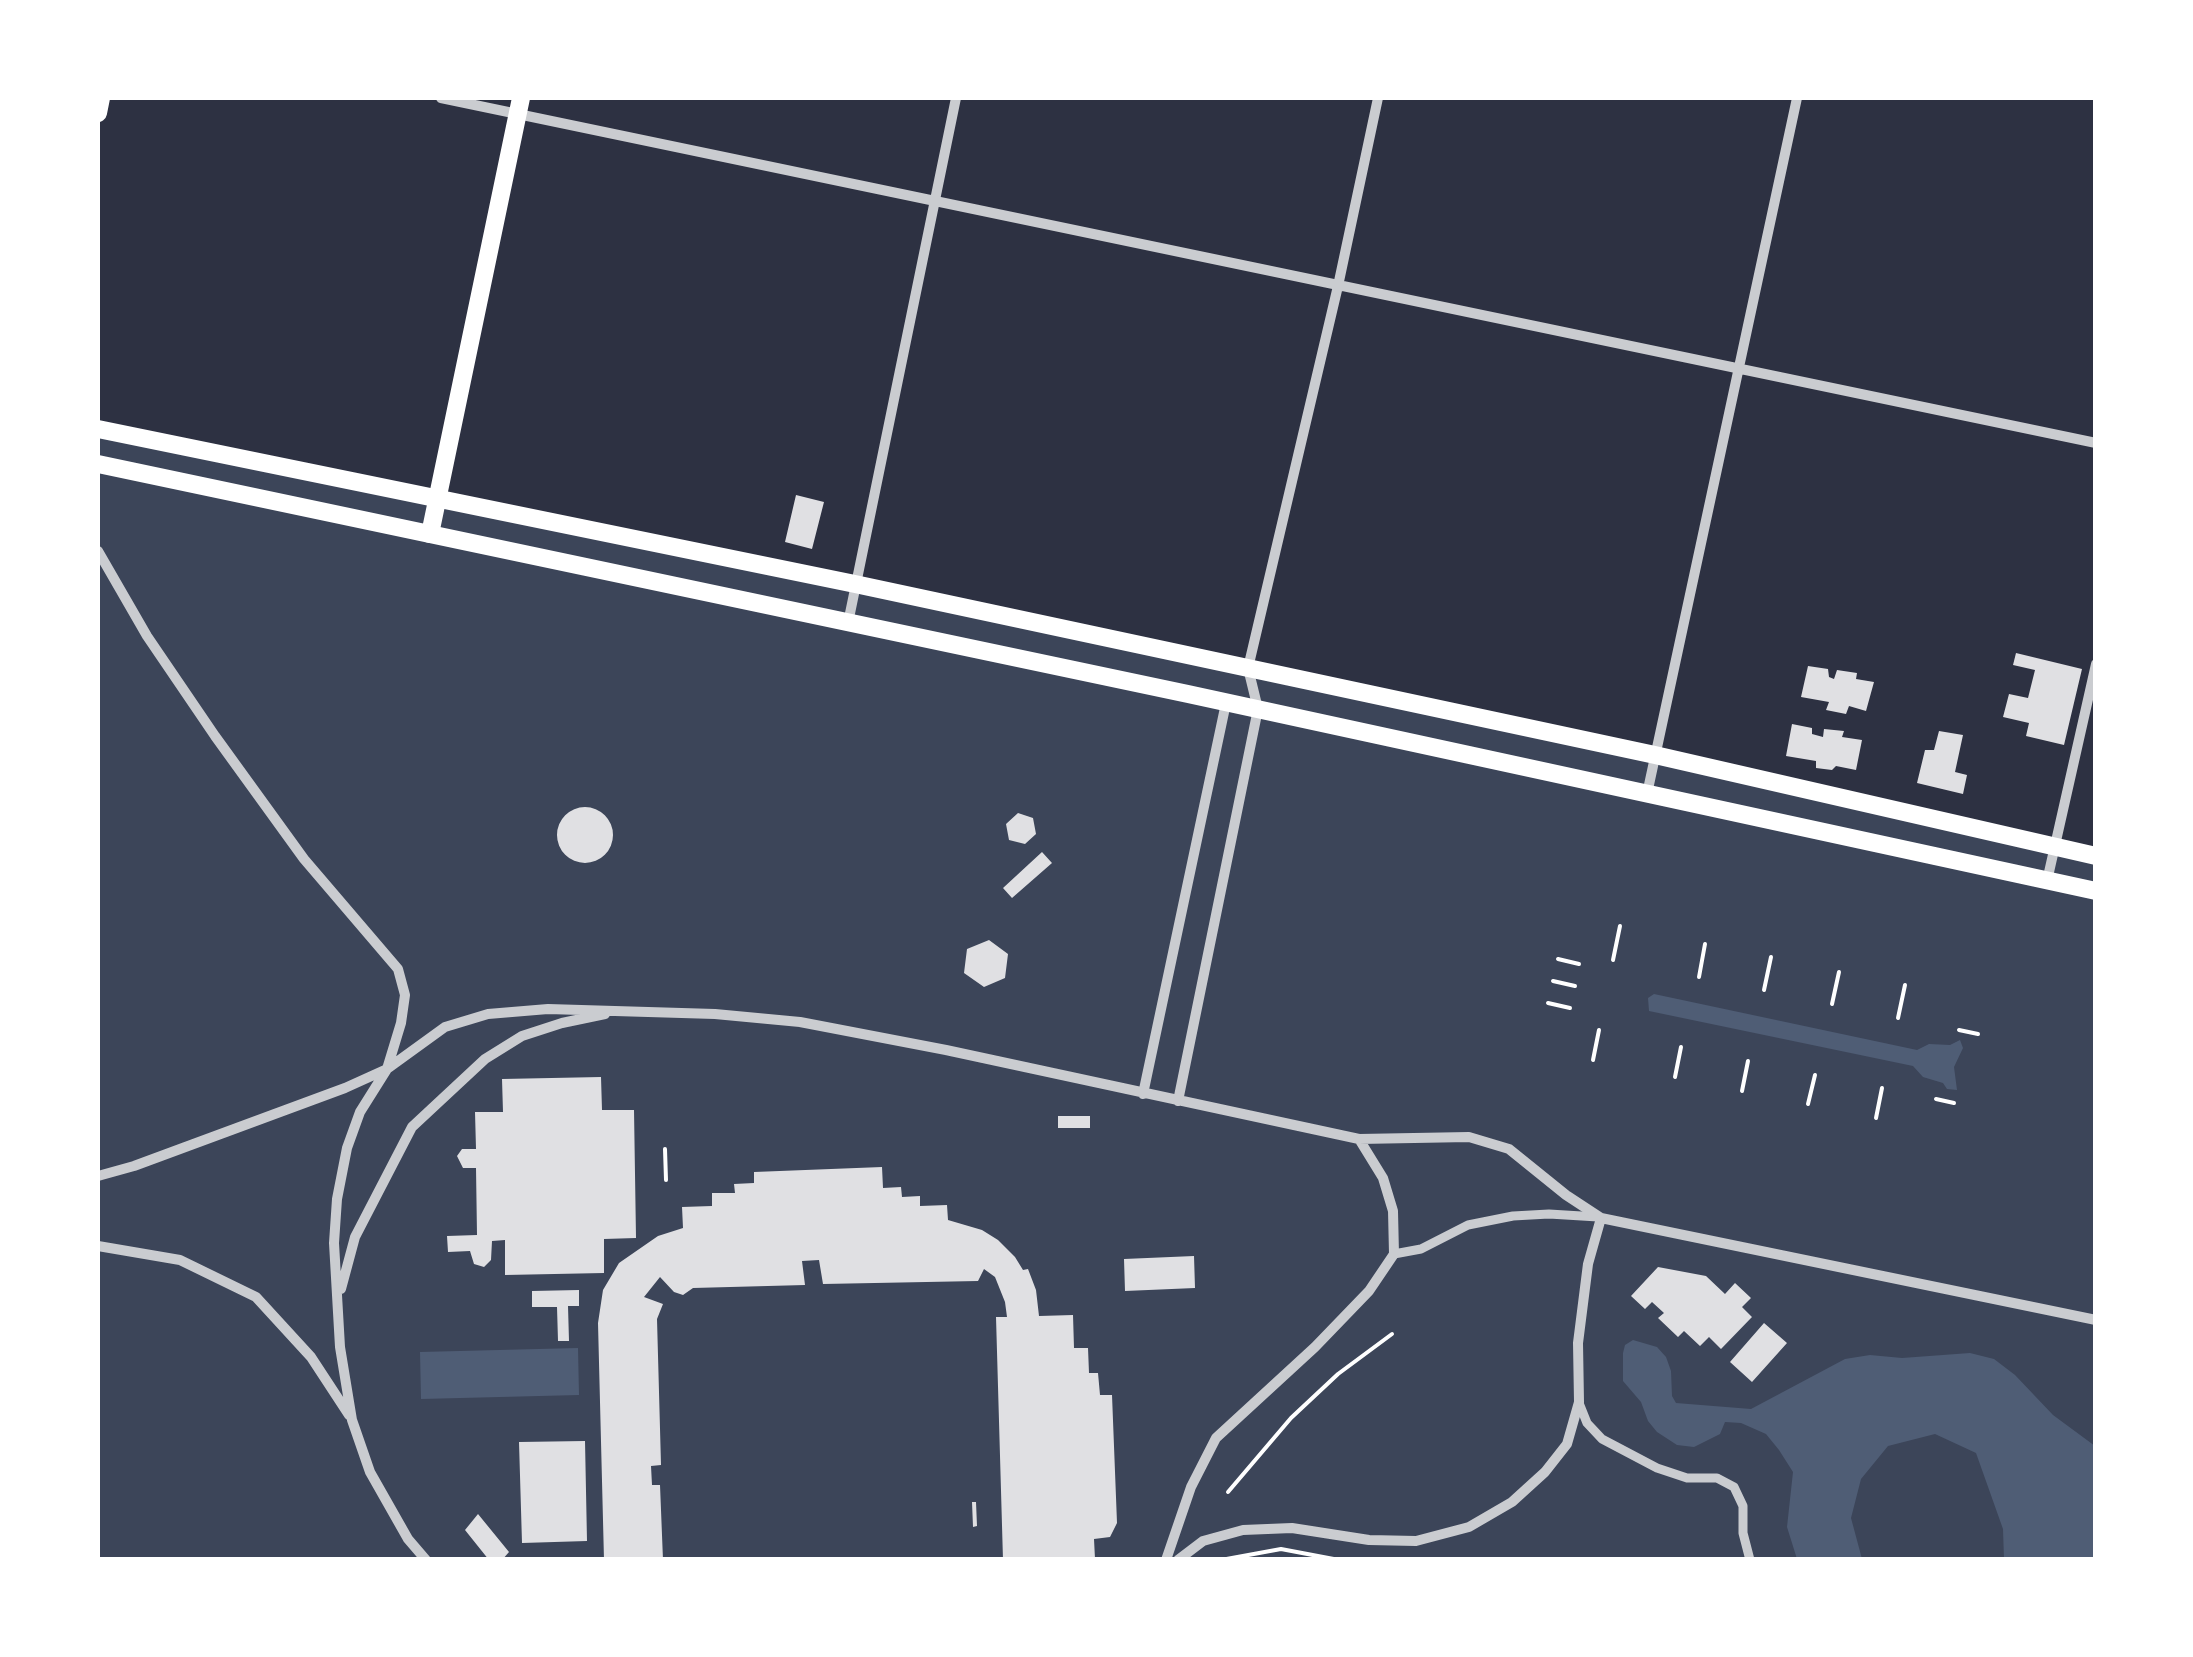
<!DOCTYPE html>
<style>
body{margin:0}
#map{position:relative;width:2193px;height:1657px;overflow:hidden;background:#2d3142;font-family:Raleway,sans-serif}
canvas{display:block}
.frame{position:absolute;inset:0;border:100px solid #fff;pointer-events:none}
</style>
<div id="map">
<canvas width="2193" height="1657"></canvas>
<div class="frame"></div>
</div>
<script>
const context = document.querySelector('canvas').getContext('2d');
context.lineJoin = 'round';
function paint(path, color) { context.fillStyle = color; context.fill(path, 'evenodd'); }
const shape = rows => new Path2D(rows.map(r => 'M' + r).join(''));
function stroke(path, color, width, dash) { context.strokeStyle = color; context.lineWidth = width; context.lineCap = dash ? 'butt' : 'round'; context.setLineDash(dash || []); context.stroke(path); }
paint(shape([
 [98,429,2095,856,2095,1559,98,1559]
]), '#3c4559');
paint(shape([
 [1654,994,1917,1050,1929,1044,1950,1045,1960,1040,1963,1048,1954,1067,1957,1090,1947,1089,1943,1083,1923,1077,1913,1066,1649,1011,1648,998],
 [1633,1340,1657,1347,1666,1357,1671,1371,1672,1396,1676,1403,1751,1409,1845,1359,1870,1355,1902,1358,1970,1353,1994,1359,2015,1375,2053,1415,2095,1446,2095,1559,2004,1559,2003,1529,1976,1453,1935,1434,1888,1446,1861,1479,1851,1518,1862,1559,1797,1559,1787,1527,1793,1472,1779,1450,1766,1434,1741,1423,1725,1422,1720,1434,1694,1447,1677,1445,1657,1432,1648,1421,1641,1402,1623,1381,1623,1353,1625,1345],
 [578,1348,579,1395,421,1399,420,1352]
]), '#4f5d75');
paint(shape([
 [796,495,824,502,812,549,785,542],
 [2016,653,2082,669,2064,745,2026,736,2029,723,2003,717,2009,694,2028,698,2035,670,2013,665],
 [1808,666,1828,669,1829,677,1834,679,1837,670,1857,673,1856,679,1874,682,1866,711,1849,706,1846,714,1826,710,1829,702,1801,697],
 [1792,724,1812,728,1812,734,1823,737,1824,729,1844,731,1842,737,1862,740,1856,770,1836,766,1832,770,1816,768,1816,761,1786,756],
 [1939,731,1963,735,1955,772,1967,775,1963,794,1917,783,1925,750,1934,750],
 '557 835a28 28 0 1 1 56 0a28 28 0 1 1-56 0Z',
 [1018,813,1033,818,1036,834,1025,844,1009,840,1006,824],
 [1042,852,1052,863,1012,898,1003,888],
 [989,940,1008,954,1005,978,984,987,964,973,967,949],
 [601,1077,602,1110,634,1110,636,1238,604,1239,604,1273,505,1275,505,1240,492,1241,491,1260,484,1267,474,1264,470,1251,448,1252,447,1236,477,1235,476,1168,463,1168,457,1156,462,1149,476,1149,475,1112,503,1112,502,1079],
 [1058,1116,1090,1116,1090,1128,1058,1128],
 [882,1167,883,1188,901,1187,902,1197,920,1196,920,1206,947,1205,948,1220,982,1230,998,1240,1015,1257,1023,1270,1028,1269,1036,1290,1039,1316,1073,1315,1074,1348,1088,1348,1089,1373,1098,1373,1100,1395,1112,1395,1117,1523,1110,1537,1094,1539,1095,1559,1003,1560,996,1317,1007,1317,1005,1302,995,1277,984,1269,978,1281,823,1284,819,1260,802,1261,805,1285,693,1288,683,1295,674,1292,660,1277,644,1297,663,1304,657,1319,661,1465,651,1466,652,1485,660,1485,663,1560,604,1560,598,1323,603,1290,619,1263,658,1236,683,1228,682,1207,712,1206,712,1193,735,1193,734,1184,754,1183,754,1172],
 [1194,1256,1195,1288,1125,1291,1124,1259],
 [1658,1267,1706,1276,1725,1294,1735,1283,1751,1298,1742,1307,1752,1317,1721,1349,1709,1337,1700,1346,1684,1331,1678,1337,1658,1318,1664,1313,1652,1302,1645,1309,1631,1296],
 [579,1290,579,1306,568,1306,569,1341,558,1341,557,1307,532,1307,532,1291],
 [1764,1323,1787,1343,1752,1382,1730,1362],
 [585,1441,587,1541,522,1543,519,1442],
 [972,1502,976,1502,977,1526,973,1527],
 [478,1514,509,1552,502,1560,489,1560,465,1530]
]), '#e0e0e3');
stroke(shape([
 [1558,959,1579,964],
 [1613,960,1620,926],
 [1699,977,1705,944],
 [1553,981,1575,986],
 [1764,990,1771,957],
 [1548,1003,1570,1008],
 [1832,1004,1839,972],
 [1898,1018,1905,985],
 [1959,1030,1978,1034],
 [1593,1060,1599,1030],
 [1675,1077,1681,1047],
 [1742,1091,1748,1061],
 [1936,1099,1954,1103],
 [1808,1104,1815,1075],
 [1876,1118,1882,1088],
 [665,1149,666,1180],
 [1228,1492,1291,1418,1338,1374,1392,1334],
 [1221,1560,1281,1549,1339,1560]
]), '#fff', 4);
stroke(shape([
 [1394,1254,1421,1249,1468,1225,1513,1216,1549,1214,1598,1217],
 [1579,1403,1587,1423,1602,1439,1657,1468,1687,1478,1717,1478,1734,1487,1743,1506,1743,1533,1750,1560]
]), '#caccd0', 9);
stroke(shape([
 [441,98,2096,443],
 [98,551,147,636,215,736,304,859,398,969,405,995,401,1023,387,1069,360,1112,347,1148,337,1199,334,1243,340,1347,352,1420,370,1472,408,1539,426,1560],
 [848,623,956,98],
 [1647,794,1797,98],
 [2047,881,2096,664],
 [1143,1094,1226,703],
 [1178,1101,1258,709,1248,668,1338,286,1378,98],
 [98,1176,134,1166,345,1088,387,1069,445,1027,488,1014,548,1009,715,1014,800,1022,946,1050,1359,1139,1469,1137,1509,1149,1566,1195,1601,1218,2096,1320],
 [98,1246,180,1260,256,1297,311,1357,349,1415],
 [341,1289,355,1237,412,1127,485,1059,522,1036,562,1023,605,1014],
 [1166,1560,1191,1487,1216,1438,1315,1347,1369,1291,1394,1254,1393,1211,1383,1178,1359,1139],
 [1178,1560,1203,1541,1243,1530,1292,1528,1369,1540,1416,1541,1469,1527,1512,1502,1545,1472,1567,1444,1579,1402,1578,1343,1588,1264,1601,1218]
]), '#caccd0', 10);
stroke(shape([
 [98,113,101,98],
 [430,534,521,98]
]), '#fff', 18);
stroke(shape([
 [98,429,855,584,1655,755,2096,856],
 [98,464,1188,694,2096,891]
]), '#fff', 18);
</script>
